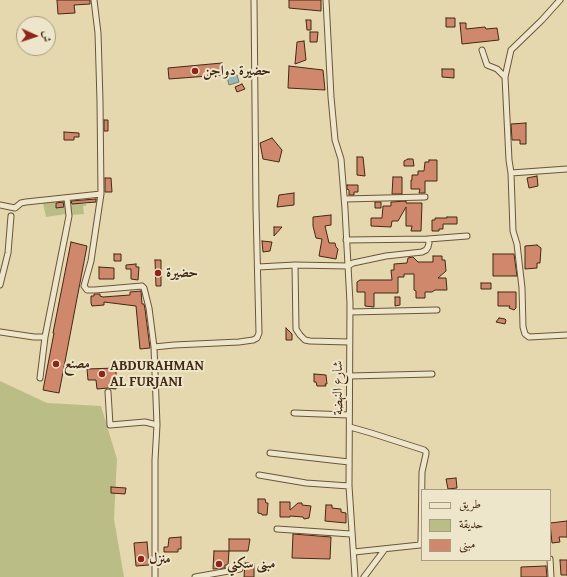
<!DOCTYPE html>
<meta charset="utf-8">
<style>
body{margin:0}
#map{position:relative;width:567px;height:577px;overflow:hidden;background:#e5d8ae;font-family:"Gentium Book Plus",Amiri,serif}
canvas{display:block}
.legend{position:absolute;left:421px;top:489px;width:130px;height:72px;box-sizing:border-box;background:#eee6ca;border:1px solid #aa9a81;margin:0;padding:5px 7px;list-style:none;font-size:12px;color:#432814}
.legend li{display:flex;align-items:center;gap:8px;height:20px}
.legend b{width:20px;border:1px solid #aa9a81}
.north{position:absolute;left:16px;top:16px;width:40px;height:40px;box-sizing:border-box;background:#eee6ca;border:1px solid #aa9a81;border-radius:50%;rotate:93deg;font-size:11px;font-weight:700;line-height:16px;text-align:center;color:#432814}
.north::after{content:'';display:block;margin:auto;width:14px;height:18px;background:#8f2418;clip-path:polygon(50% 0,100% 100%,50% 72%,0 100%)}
</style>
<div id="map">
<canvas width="567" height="577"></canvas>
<ul class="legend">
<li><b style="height:5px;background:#eee6ca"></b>طريق</li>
<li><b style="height:11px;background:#bbbd86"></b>حديقة</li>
<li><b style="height:11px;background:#cf886b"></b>مبنى</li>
</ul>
<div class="north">ش</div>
</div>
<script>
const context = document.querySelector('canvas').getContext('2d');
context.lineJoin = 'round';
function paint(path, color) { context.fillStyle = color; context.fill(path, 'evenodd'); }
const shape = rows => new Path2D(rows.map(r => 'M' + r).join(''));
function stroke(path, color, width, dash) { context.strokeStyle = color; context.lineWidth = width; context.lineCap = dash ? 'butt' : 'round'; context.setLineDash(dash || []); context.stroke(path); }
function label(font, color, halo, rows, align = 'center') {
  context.font = font + ' "Gentium Book Plus",Amiri,serif'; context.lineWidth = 4; context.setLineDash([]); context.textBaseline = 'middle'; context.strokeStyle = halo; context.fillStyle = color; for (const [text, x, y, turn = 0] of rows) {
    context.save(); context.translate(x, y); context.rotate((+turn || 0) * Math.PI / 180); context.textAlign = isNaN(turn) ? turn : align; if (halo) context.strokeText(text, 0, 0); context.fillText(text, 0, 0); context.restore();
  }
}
paint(shape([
 [55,201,56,208,66,207,66,214,46,217,43,203],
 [71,204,86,204,86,206,83,206,84,214,72,215],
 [0,381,47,403,101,406,117,459,114,519,124,577,0,577]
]), '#bbbd86');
const water = shape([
 [237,75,239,82,229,85,227,77,237,75]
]);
paint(water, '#98b8b3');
stroke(water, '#767e73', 1);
const building = shape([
 [57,0,90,0,90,4,74,5,75,13,58,14,57,0],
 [289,0,321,0,321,11,289,8,289,0],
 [446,18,455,18,455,27,446,27,446,18],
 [306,20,311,20,311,30,307,30,306,20],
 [460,23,466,23,466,29,485,27,486,29,497,28,499,40,462,44,460,23],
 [310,32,318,32,317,42,310,42,310,32],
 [304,41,306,60,295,64,297,42,304,41],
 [222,63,222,75,169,79,168,68,222,63],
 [289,66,323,70,325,90,288,88,289,66],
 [442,69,454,69,454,78,442,77,442,69],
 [242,84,245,89,237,92,235,87,242,84],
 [104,120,108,120,108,131,104,131,104,120],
 [526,123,526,144,520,144,520,140,512,140,511,124,526,123],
 [64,132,79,133,79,137,74,137,74,140,64,140,64,132],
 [272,138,282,150,279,162,263,159,260,143,272,138],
 [357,157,363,157,365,176,357,175,357,157],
 [408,159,413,159,414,166,404,166,404,161,408,159],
 [429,160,437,160,437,181,425,181,425,193,419,193,420,189,411,189,411,180,412,180,412,175,418,175,418,171,424,171,425,162,429,162,429,160],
 [537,176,538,186,529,188,527,178,537,176],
 [393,177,402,177,402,194,392,194,393,177],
 [105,178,111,178,112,192,105,192,105,178],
 [347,185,358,185,358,192,354,192,354,195,349,195,349,190,347,189,347,185],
 [294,193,294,205,277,207,279,195,294,193],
 [96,199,96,202,72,204,71,201,96,199],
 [406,201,406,203,422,203,421,231,411,231,412,226,406,226,406,207,398,221,392,221,391,227,371,226,371,218,382,218,383,206,391,206,391,202,406,201],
 [63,202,64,207,56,208,56,203,63,202],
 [375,202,381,202,381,208,375,208,375,202],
 [331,215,331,225,325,226,329,243,335,243,336,247,338,249,336,259,319,256,322,239,316,238,313,226,313,217,331,215],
 [447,217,457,217,457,224,443,224,443,229,439,229,439,231,432,231,432,220,435,220,435,218,447,218,447,217],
 [274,227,282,227,274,236,274,227],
 [262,241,272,242,270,251,263,252,262,241],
 [71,242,87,246,59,393,43,390,54,333,53,333,71,242],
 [537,245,541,248,540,263,537,263,537,268,525,269,525,246,537,245],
 [114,254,121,254,121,261,114,261,114,254],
 [493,254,514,254,517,276,493,276,493,254],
 [433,256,442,256,442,260,445,260,446,271,438,278,446,278,447,290,435,290,432,292,425,292,425,298,416,298,416,291,414,290,414,274,404,274,404,277,398,277,398,293,374,293,374,307,365,306,365,292,357,292,357,282,360,280,392,280,391,270,394,270,394,264,407,263,408,258,413,257,418,262,433,262,433,256],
 [155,260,161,260,161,286,156,286,155,260],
 [136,264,136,267,139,267,138,280,131,279,131,269,126,269,126,265,136,264],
 [99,267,114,268,114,279,99,279,99,267],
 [481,283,491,283,491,289,481,289,481,283],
 [141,291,142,304,144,304,145,309,150,348,140,349,136,306,104,302,104,305,92,306,91,303,91,296,94,296,94,294,100,294,100,296,103,297,130,295,130,292,141,291],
 [498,292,516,292,516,308,514,310,509,308,510,306,498,306,498,292],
 [395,297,400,297,400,305,395,306,395,297],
 [499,318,505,319,506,320,505,324,496,322,499,318],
 [286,328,292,334,292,340,286,340,286,328],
 [116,368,116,389,108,388,97,389,96,380,88,380,87,369,116,368],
 [314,374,326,375,327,384,325,384,326,386,317,386,316,382,314,382,314,374],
 [456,478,457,488,448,489,446,479,456,478],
 [111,487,126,488,125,494,111,493,111,487],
 [258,499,265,499,266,503,268,503,267,515,262,515,262,514,258,513,258,499],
 [280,502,290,502,290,510,298,503,302,503,302,505,311,506,309,518,304,519,303,517,290,516,290,517,280,517,280,502],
 [326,505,332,505,332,508,341,509,341,512,346,513,346,523,325,521,326,505],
 [567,521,567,537,559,537,560,542,552,543,550,523,567,521],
 [293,534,331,537,330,559,292,558,293,534],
 [181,537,181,549,178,549,178,552,164,552,164,547,168,547,169,538,181,537],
 [229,539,250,539,248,551,229,551,229,539],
 [147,542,149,565,136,566,134,543,147,542],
 [214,551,229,551,228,565,225,565,225,568,213,569,214,551],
 [560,560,567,560,567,575,561,575,560,560],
 [245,563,254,563,254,577,244,577,245,563],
 [546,566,547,577,521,577,521,567,546,566]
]);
paint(building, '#cf886b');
stroke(building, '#432814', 1);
const minor = shape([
 [94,0,98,33,100,101,101,194,91,261,84,286,87,290,95,290,142,286,144,288,149,308,154,347],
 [326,0,331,97,335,140,341,159,345,209,350,303,349,486,355,577],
 [482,50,487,65,497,69,505,77,509,160,511,173,513,231,517,244,522,288,523,327,525,334,529,337,567,335],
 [505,77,511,50,542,20,560,0],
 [511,173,567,169],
 [345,199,425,197],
 [0,205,15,208,21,203,26,202,101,194],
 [428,239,467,236],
 [295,265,296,329,300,335,305,340,310,341,349,342],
 [258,267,295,265,348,266,353,263,386,256,422,252,426,250,428,247,429,243,428,239,346,240],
 [0,285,8,253,11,216],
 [350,312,437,310],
 [0,332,34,337,45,337],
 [350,376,432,374],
 [40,378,45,337,69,216,67,198],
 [108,392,110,425,145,422,157,425],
 [294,413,349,415],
 [350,427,371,433,424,450,426,452,426,454,422,472,421,541,420,545,354,552],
 [270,453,349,462],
 [259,475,306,483,349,486],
 [277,529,351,534],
 [550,559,551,577],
 [155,577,155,460,157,425,154,347,174,345,239,342,253,340,257,338,259,333,256,208,254,0],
 [195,577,240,569],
 [364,577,385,549]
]);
stroke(minor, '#6c543a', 7);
stroke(minor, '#eee6ca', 5);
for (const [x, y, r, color] of [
 [195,71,4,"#8f2418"],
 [158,273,4,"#8f2418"],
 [56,364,4,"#8f2418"],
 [102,374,4,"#8f2418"],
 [141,559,4,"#8f2418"],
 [219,564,4,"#8f2418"]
]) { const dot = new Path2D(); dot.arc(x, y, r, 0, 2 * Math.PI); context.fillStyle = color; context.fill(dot); stroke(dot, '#eee6ca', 1.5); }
label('bold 14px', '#432814', '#eee6ca', [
 ["حضيرة دواجن",203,71],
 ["حضيرة",166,273],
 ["مصنع",64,364],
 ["ABDURAHMAN",110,366],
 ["AL FURJANI",110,382],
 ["منزل",149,559],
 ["مبنى سكني",227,564]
], 'left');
label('14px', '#432814', '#eee6ca', [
 ["شارع النهضة",338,388,-90]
]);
</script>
